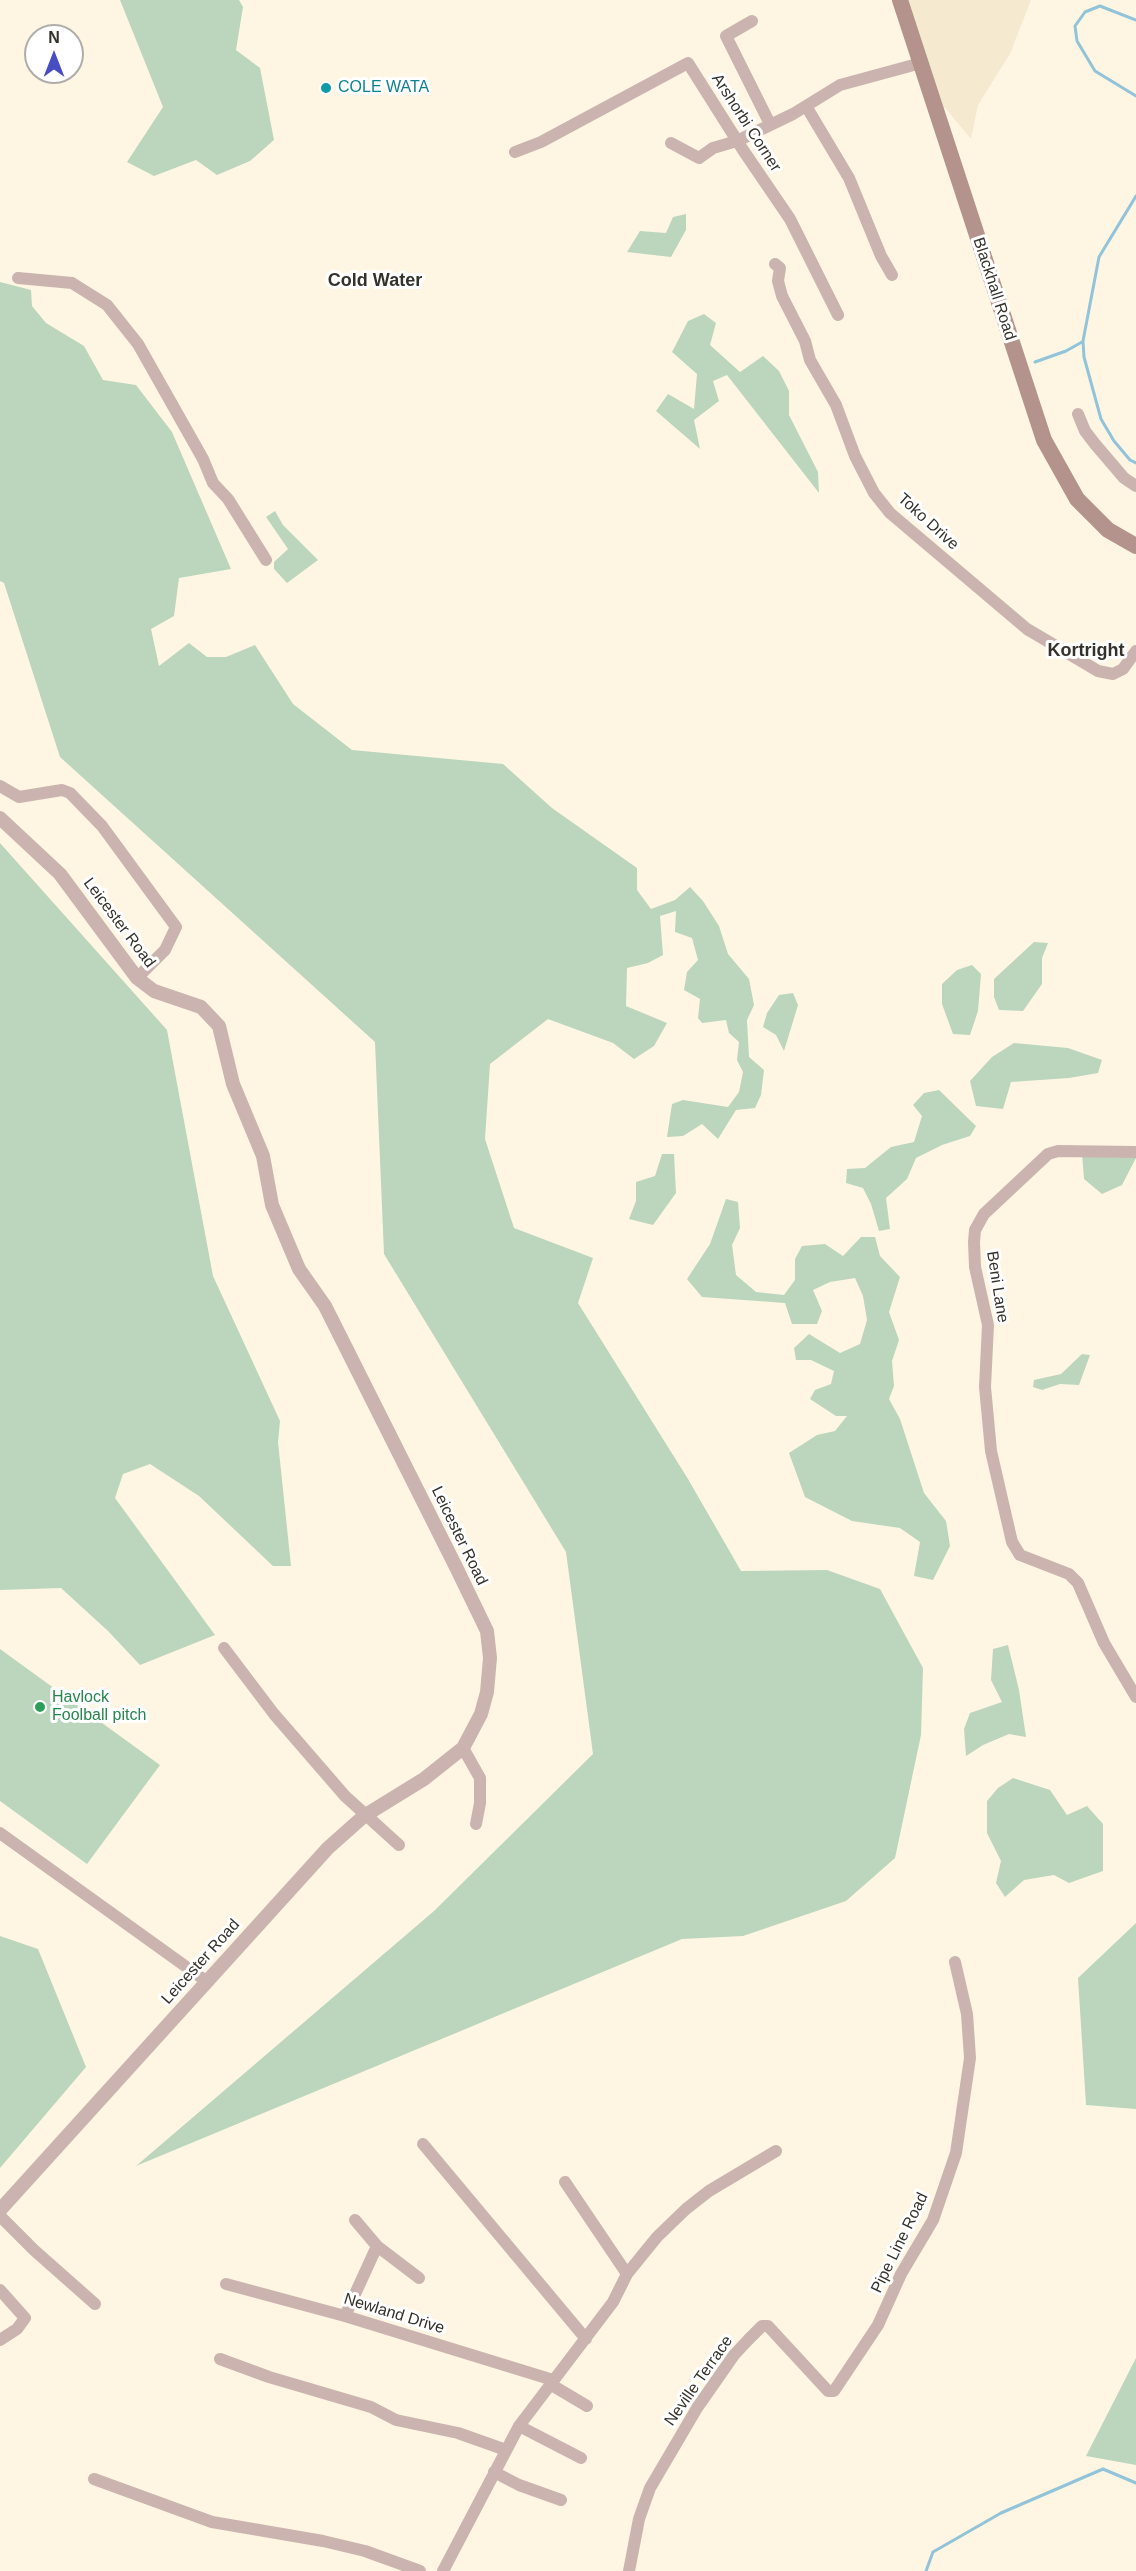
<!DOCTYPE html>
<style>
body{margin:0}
#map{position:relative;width:1136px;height:2571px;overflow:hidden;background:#fef6e3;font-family:Arial,sans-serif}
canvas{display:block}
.north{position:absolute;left:24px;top:24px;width:60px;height:60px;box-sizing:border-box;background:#fff;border:2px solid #aeadaa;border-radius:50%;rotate:0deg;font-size:16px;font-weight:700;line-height:24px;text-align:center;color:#35322b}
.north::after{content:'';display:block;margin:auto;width:21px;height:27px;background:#474dc2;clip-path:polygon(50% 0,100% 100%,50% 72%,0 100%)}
</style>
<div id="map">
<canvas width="1136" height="2571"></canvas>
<div class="north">N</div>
</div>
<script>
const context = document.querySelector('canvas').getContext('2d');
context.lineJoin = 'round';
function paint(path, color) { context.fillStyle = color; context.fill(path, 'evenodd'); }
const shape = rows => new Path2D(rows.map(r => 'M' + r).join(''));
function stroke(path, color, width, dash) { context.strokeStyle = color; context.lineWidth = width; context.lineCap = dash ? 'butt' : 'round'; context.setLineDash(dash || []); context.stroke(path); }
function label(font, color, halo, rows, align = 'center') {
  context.font = font + ' Arial,sans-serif'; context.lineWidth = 6; context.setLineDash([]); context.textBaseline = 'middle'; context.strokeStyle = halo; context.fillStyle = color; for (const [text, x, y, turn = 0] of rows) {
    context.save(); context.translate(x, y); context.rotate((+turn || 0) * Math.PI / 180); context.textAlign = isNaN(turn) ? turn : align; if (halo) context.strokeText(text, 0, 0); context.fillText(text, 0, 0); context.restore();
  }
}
paint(shape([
 [902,0,1031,0,1010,54,978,105,971,139,945,108,935,111]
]), '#f5ead0');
paint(shape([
 [120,0,239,0,243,7,236,50,260,68,274,140,250,161,217,175,196,160,154,176,127,162,163,107],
 [686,214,686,230,671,257,627,252,640,231,666,233,673,217],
 [0,282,31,290,32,306,46,323,84,346,103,380,136,385,172,432,231,569,179,578,174,616,151,629,159,666,189,643,207,657,226,657,255,645,293,704,352,750,503,764,552,808,637,868,637,890,651,909,675,900,690,887,703,901,719,926,728,954,749,979,754,1005,747,1020,749,1057,764,1070,761,1095,755,1108,736,1110,718,1139,702,1124,683,1136,667,1137,672,1104,683,1100,728,1107,739,1092,743,1072,737,1060,739,1042,729,1033,726,1020,702,1023,698,1018,700,999,684,990,687,972,698,960,692,938,675,932,676,911,660,916,663,955,648,963,627,968,626,1006,667,1023,654,1046,634,1059,613,1043,548,1019,490,1064,485,1139,514,1228,593,1258,578,1303,688,1479,741,1571,827,1570,880,1589,923,1668,921,1735,895,1858,846,1901,743,1936,682,1939,136,2166,434,1911,593,1754,566,1552,384,1254,375,1042,60,757,4,583,0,581],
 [704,314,716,323,710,345,740,372,763,356,779,371,789,391,789,415,818,472,819,493,727,375,713,381,719,401,694,420,700,449,656,411,668,394,694,409,697,374,672,352,688,321],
 [275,511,283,525,318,560,287,583,274,569,274,562,288,549,266,517],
 [0,843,167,1030,213,1276,280,1421,278,1442,291,1566,273,1566,199,1496,150,1464,123,1474,115,1498,215,1635,140,1665,108,1631,61,1588,0,1590],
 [1034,942,1048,943,1042,958,1042,984,1023,1011,999,1010,994,997,994,979],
 [972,965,981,974,978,1011,970,1035,953,1034,942,1004,942,984,957,970],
 [793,993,798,1005,784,1051,776,1035,763,1027,767,1013,779,995],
 [1014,1043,1068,1048,1102,1060,1098,1073,1069,1078,1011,1082,1003,1109,976,1106,970,1081,992,1057],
 [939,1090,976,1126,970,1136,942,1145,916,1158,907,1179,886,1198,890,1229,879,1231,871,1204,863,1188,846,1183,847,1169,865,1168,891,1147,914,1142,922,1116,913,1105,924,1093],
 [1082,1153,1136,1158,1122,1185,1102,1194,1084,1179],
 [662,1154,674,1154,676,1193,653,1225,629,1219,636,1201,636,1182,655,1176],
 [726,1199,738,1202,740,1228,732,1245,736,1275,756,1292,784,1295,795,1280,795,1259,802,1246,825,1244,843,1256,861,1237,875,1237,880,1256,900,1277,889,1312,899,1340,892,1361,894,1386,889,1399,900,1419,924,1493,946,1521,950,1546,933,1580,914,1576,920,1542,900,1528,852,1521,805,1497,789,1453,817,1435,835,1431,847,1416,836,1416,810,1399,815,1390,831,1384,834,1371,811,1360,796,1360,794,1348,809,1334,840,1353,860,1344,867,1320,863,1296,855,1278,830,1282,813,1290,822,1311,817,1324,792,1324,785,1303,702,1297,687,1279,710,1244],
 [1082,1354,1090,1355,1079,1385,1060,1384,1042,1390,1033,1387,1034,1380,1061,1374],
 [1008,1645,1019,1690,1026,1737,1009,1734,983,1745,966,1756,964,1729,970,1713,1002,1702,991,1680,993,1649],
 [0,1649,160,1765,87,1864,0,1801],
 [1013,1778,1050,1790,1067,1815,1087,1806,1103,1824,1103,1871,1069,1883,1054,1875,1024,1880,1005,1897,996,1883,1001,1861,987,1833,987,1801,998,1788],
 [1136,1923,1136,2109,1086,2105,1078,1978],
 [0,1936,38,1949,86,2067,0,2168],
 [1136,2358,1136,2465,1086,2456]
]), '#bcd5bd');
stroke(shape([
 [1136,20,1100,6,1085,12,1075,26,1077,41,1095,71,1136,96],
 [1136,196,1099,257,1083,341,1084,357,1101,419,1114,441,1130,460,1136,463],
 [1035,362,1066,351,1082,342],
 [926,2571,933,2552,1001,2513,1103,2469,1136,2483]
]), '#91c3d9', 3);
stroke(shape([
 [752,21,726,36,770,124],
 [806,106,849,178,881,256,892,275],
 [671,143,699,158,713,148,737,141,793,114,840,85,921,63],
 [515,152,541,142,688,63,743,150,790,219,838,315],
 [775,264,780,268,778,281,782,296,805,341,810,360,836,405,855,456,874,493,890,513,1027,629,1098,671,1113,674,1123,669,1136,651],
 [18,278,72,283,107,305,138,344,203,459,213,483,228,499,266,560],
 [1078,414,1085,431,1095,444,1124,478,1136,486],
 [0,786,19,797,62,790,70,793,102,826,176,927,165,950,137,978],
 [1136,1152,1058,1151,1048,1154,984,1214,975,1230,974,1242,975,1267,988,1325,985,1387,991,1451,1012,1542,1020,1555,1069,1574,1078,1583,1104,1643,1136,1697],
 [224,1648,274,1714,345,1796,399,1845],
 [463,1748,480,1778,480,1803,476,1824],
 [0,1833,206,1981],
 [423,2144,586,2339],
 [565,2182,627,2274],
 [0,2216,34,2250,95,2304],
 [377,2246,419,2278],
 [226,2284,345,2316,553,2380],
 [0,2290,25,2318,17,2329,0,2340],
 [345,2316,377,2246,355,2220],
 [220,2359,269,2377,371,2407,396,2420,458,2433,506,2450],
 [550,2384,587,2406],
 [519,2426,581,2458],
 [494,2472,519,2485,561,2500],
 [94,2479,212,2522,323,2541,365,2551,420,2571],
 [443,2571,519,2426,613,2302,627,2274,657,2237,686,2209,709,2191,776,2151],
 [629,2571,639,2519,650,2488,697,2408,734,2355,748,2340,762,2326,768,2326,828,2391,834,2391,878,2325,901,2274,933,2220,956,2153,970,2058,967,2014,955,1962]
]), '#cbb4af', 12);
stroke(shape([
 [0,818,60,874,137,978,154,991,201,1007,219,1026,233,1084,263,1156,272,1205,299,1269,325,1306,456,1567,487,1631,490,1658,487,1692,481,1714,463,1748,424,1779,364,1816,328,1848,0,2210]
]), '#cbb4af', 14);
stroke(shape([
 [900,0,1044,440,1077,499,1108,530,1136,546]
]), '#b4938d', 16);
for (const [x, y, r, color] of [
 [326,88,6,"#0f9aa8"],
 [40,1707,6,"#2e9e5b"]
]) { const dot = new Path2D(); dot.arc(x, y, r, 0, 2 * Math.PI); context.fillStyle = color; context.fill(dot); stroke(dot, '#fff', 2); }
label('16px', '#0d838f', '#fff', [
 ["COLE WATA",338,88]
], 'left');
label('16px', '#35322b', '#fff', [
 ["Arshorbi Corner",746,123,57],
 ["Blackhall Road",994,289,72],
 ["Toko Drive",928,522,42],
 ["Leicester Road",119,923,53],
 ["Beni Lane",997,1287,81],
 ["Leicester Road",459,1536,64],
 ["Leicester Road",201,1962,-48],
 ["Pipe Line Road",900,2243,-64],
 ["Newland Drive",394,2314,17],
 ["Neville Terrace",699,2381,-55]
]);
label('16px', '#27864d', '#fff', [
 ["Havlock",52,1698],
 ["Foolball pitch",52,1716]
], 'left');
label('bold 18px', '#35322b', '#fff', [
 ["Cold Water",375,281],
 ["Kortright",1086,651]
]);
</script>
